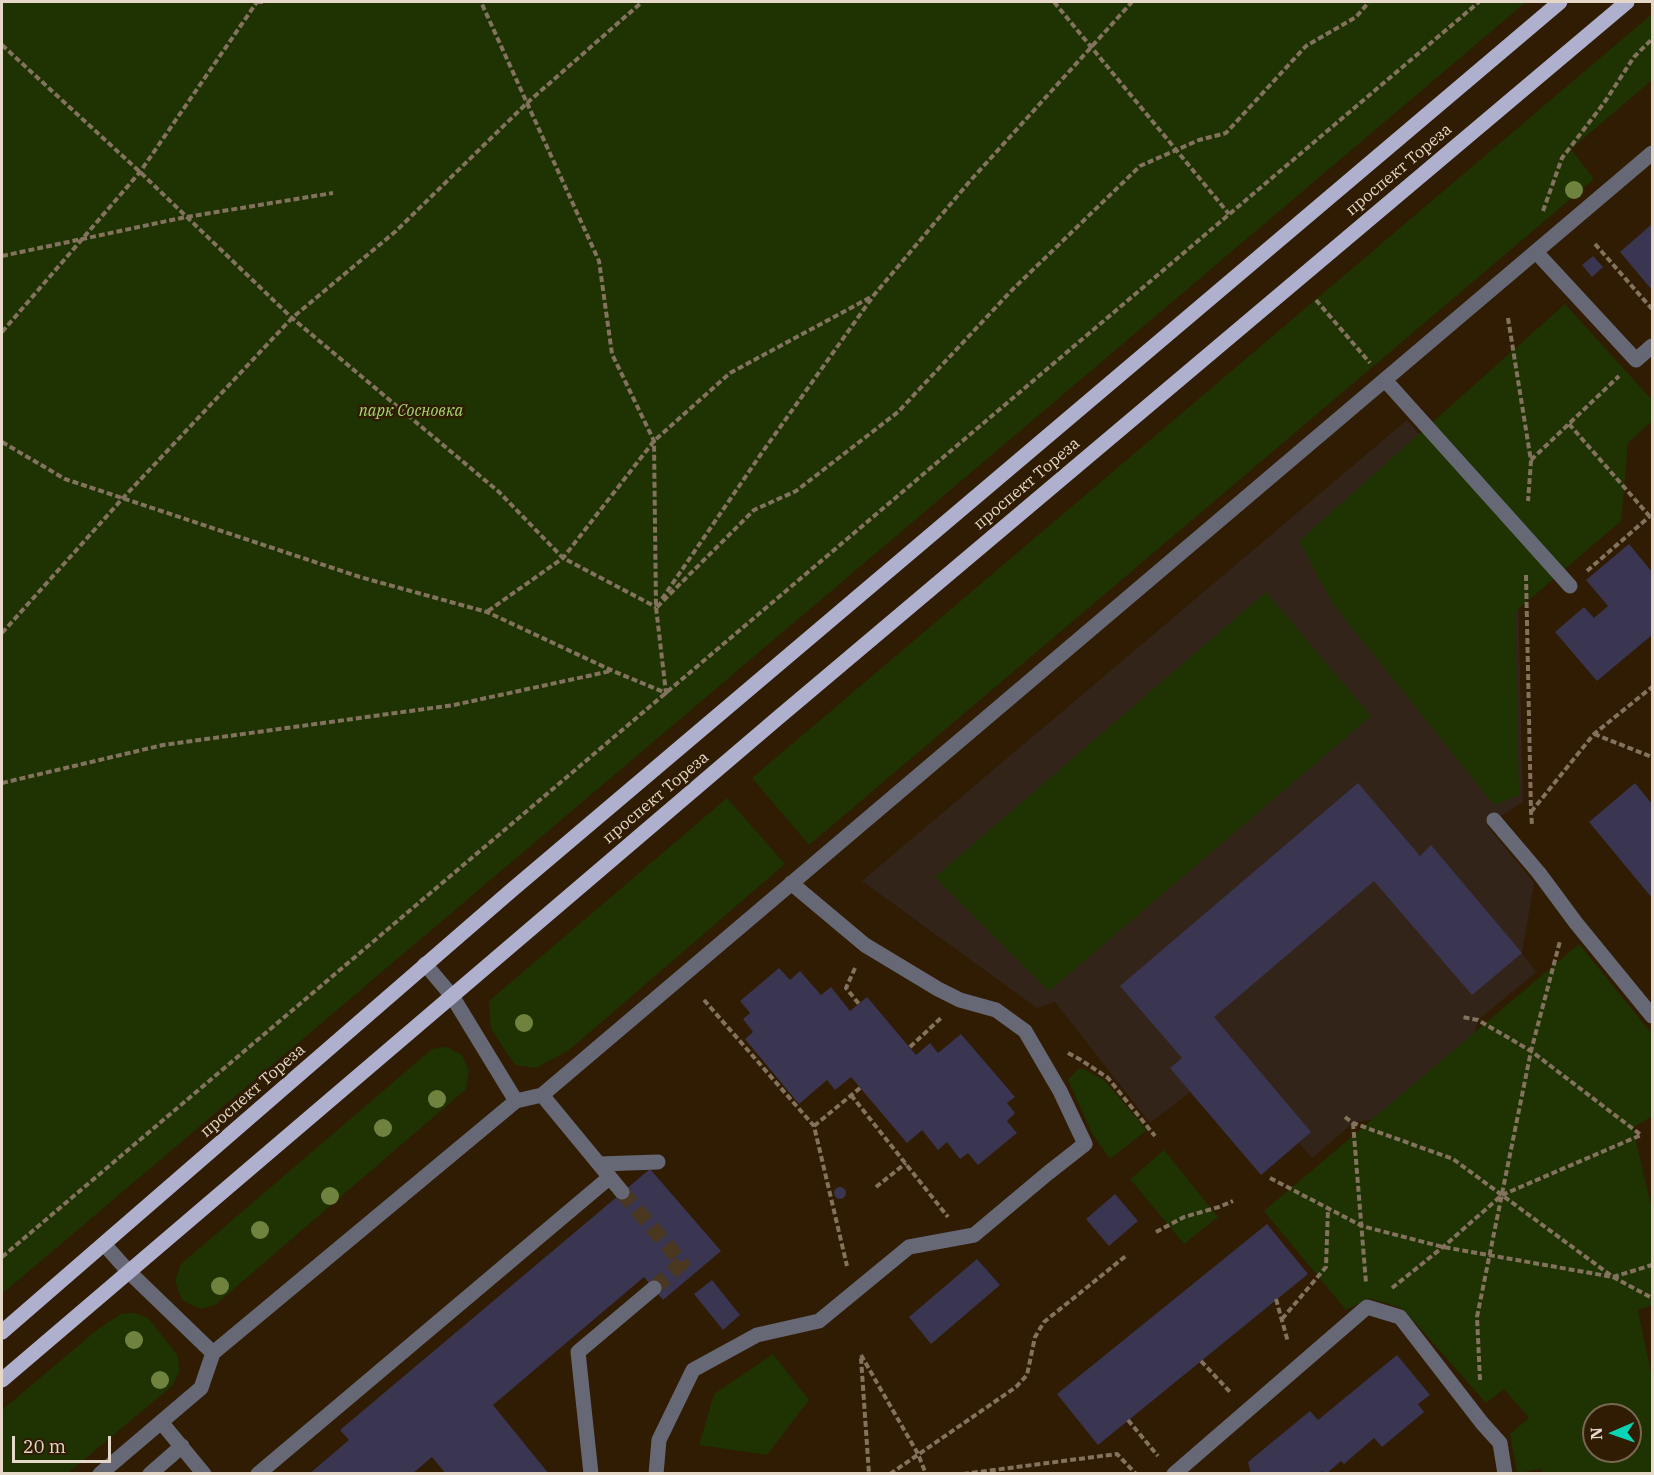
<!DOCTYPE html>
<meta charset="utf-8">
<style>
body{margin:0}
#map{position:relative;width:1654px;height:1475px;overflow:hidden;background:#2f1c03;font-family:"IBM Plex Serif",serif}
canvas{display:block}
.frame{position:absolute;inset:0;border:3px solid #e5d8c9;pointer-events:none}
.north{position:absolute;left:1582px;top:1403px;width:60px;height:60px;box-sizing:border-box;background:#2f1c03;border:2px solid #786752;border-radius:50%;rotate:268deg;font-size:16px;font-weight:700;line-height:24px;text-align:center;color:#e5d8c9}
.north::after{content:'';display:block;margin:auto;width:21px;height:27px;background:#07d5b6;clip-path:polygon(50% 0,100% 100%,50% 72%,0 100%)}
.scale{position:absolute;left:12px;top:1436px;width:99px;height:27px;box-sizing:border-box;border:3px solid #e5d8c9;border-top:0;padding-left:8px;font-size:18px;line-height:21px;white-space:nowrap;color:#e5d8c9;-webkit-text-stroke:4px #2f1c03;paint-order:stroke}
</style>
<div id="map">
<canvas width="1654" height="1475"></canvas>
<div class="frame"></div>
<div class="north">N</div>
<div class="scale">20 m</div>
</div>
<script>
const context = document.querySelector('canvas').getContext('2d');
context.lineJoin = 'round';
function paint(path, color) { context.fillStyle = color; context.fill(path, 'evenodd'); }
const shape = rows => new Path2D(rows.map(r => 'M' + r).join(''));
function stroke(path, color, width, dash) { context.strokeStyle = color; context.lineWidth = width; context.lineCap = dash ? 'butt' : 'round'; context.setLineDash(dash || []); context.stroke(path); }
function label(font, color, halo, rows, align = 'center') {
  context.font = font + ' "IBM Plex Serif",serif'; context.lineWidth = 5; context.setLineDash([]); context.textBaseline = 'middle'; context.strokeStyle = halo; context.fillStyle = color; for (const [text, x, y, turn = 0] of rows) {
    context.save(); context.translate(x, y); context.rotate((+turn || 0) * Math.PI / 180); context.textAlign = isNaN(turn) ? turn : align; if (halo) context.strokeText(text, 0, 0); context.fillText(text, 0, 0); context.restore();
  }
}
paint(shape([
 [1407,420,1517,544,1523,802,1487,825,1534,883,1522,953,1536,972,1478,1020,1462,1083,1431,1108,1353,1123,1312,1158,1299,1143,1261,1175,1190,1092,1150,1123,1055,1002,1037,1008,862,881]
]), '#332419');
paint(shape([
 [2,2,1526,2,2,1294],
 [1652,14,1652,80,1571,149,1594,179,809,845,752,778],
 [1565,304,1652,400,1652,421,1628,443,1621,521,1515,612,1519,795,1494,805,1333,604,1299,541],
 [1266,592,1371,716,1049,991,935,877],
 [727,798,785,864,569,1050,536,1068,515,1065,491,1029,489,1001],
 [1579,944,1652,1034,1652,1116,1633,1128,1652,1210,1652,1305,1638,1310,1652,1378,1652,1473,1543,1474,1541,1469,1517,1473,1510,1434,1529,1418,1504,1389,1486,1403,1402,1308,1369,1298,1346,1310,1264,1211],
 [1594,1415,1630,1415,1630,1451,1594,1451],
 [447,1047,462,1055,469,1071,466,1089,215,1305,200,1309,182,1300,175,1281,181,1264,432,1049],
 [1078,1069,1084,1069,1104,1080,1147,1130,1110,1159,1092,1133,1068,1080],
 [1164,1150,1218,1217,1184,1244,1130,1179],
 [134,1313,148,1318,178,1356,179,1372,173,1385,68,1473,2,1473,2,1410,98,1329,121,1314],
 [773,1354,809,1400,767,1455,699,1445,714,1394]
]), '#1e3301');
paint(shape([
 [1652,224,1652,290,1620,252],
 [1593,256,1603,267,1592,277,1582,265],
 [1629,544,1652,572,1652,635,1597,681,1555,632,1584,607,1594,618,1608,606,1586,580],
 [1358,783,1420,856,1431,845,1522,953,1472,995,1374,881,1232,1002,1214,1017,1311,1132,1261,1175,1170,1068,1182,1058,1120,986],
 [1635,783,1652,804,1652,898,1589,822],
 [779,968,790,980,800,971,821,995,831,987,850,1011,867,997,916,1055,930,1043,938,1053,961,1034,1015,1097,1007,1103,1015,1113,1007,1121,1017,1133,978,1165,968,1153,960,1159,947,1142,938,1150,922,1130,907,1143,851,1077,835,1090,827,1080,799,1104,745,1039,753,1032,743,1019,750,1013,740,1001],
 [650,1169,721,1251,663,1300,644,1277,493,1405,549,1474,446,1474,432,1457,412,1474,309,1474,349,1440,340,1430],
 '834 1193a6 6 0 1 1 12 0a6 6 0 1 1-12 0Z',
 [1115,1194,1138,1221,1109,1246,1086,1219],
 [1267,1224,1308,1274,1098,1445,1057,1394],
 [977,1259,1000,1285,931,1344,909,1317],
 [712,1280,740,1315,723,1330,694,1294],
 [1397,1355,1430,1395,1418,1404,1424,1412,1382,1447,1374,1438,1344,1464,1341,1461,1326,1474,1322,1471,1319,1474,1251,1474,1248,1462,1310,1411,1318,1420]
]), '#3a3551');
stroke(shape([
 [622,1192,682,1263,654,1288]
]), '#4a3821', 15, [15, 8]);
stroke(shape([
 [257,2,265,2],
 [1054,2,1229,214],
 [2,45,140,172,292,318,499,492,563,558,656,607],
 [1543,211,1562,158,1604,103,1634,57,1652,39],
 [1595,244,1652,309],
 [2,256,186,217,333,193],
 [1316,300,1370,363],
 [1508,318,1531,461,1528,501],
 [2,332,140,172,257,2],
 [1569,424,1652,519],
 [2,442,65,479,360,577,487,612,613,671,666,693,656,607,654,441,612,354,599,261,481,2],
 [1531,460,1619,376],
 [1587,571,1650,516],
 [1526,575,1531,812,1532,825],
 [662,599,761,454,874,295,970,181,1132,2],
 [657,607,754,510,796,491,898,412,1012,290,1140,166,1199,140,1226,133,1306,46,1356,17,1369,2],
 [488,611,563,558,654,441,730,373,871,297],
 [2,633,123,498,292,318,396,231,527,103,642,2],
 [1594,734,1652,757],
 [2,783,163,745,454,705,611,671],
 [1531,812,1594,734,1652,687],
 [855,968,846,988,859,1004],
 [704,1000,814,1126,847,1266],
 [910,1047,942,1017],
 [1068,1053,1081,1060,1108,1078,1155,1136],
 [851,1095,948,1217],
 [1345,1117,1353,1123,1453,1159,1613,1277,1652,1298],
 [1353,1123,1366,1283],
 [814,1126,860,1088],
 [1270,1178,1362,1226,1443,1247,1613,1277,1652,1265],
 [876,1187,906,1163],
 [1156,1232,1184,1217,1219,1207,1233,1201],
 [2,1257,1479,2],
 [1392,1288,1443,1247,1502,1195,1641,1135,1531,1051,1478,1020,1462,1017],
 [1276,1299,1288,1342],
 [1282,1319,1326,1267,1328,1209],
 [861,1355,918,1454,926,1474],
 [861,1358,869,1474],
 [1201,1361,1231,1393],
 [1480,1380,1477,1317,1531,1051,1560,941],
 [1128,1420,1158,1456],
 [890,1474,1016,1387,1027,1375,1035,1337,1044,1322,1127,1255],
 [963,1474,1117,1454,1136,1474]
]), '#83725e', 4, [6, 3]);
stroke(shape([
 [1536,252,1636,360,1652,346],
 [1385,380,1570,586],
 [1494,820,1539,873,1576,923,1652,1016],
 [425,964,452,996,516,1101],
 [542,1095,622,1192],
 [599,1164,658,1162],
 [104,1244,128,1271,213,1353],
 [161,1422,204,1474],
 [100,1474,201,1388,213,1353,516,1101,542,1095,1652,153],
 [150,1474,182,1446],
 [258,1474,610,1177],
 [591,1474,578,1352,654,1288],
 [656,1474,659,1440,693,1370,757,1335,819,1321,909,1247,974,1235,1048,1173,1085,1144,1060,1091,1025,1031,996,1010,960,1000,938,989,865,945,791,883],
 [1174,1474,1367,1307,1400,1317,1482,1423,1500,1443,1505,1474]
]), '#676876', 15);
stroke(shape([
 [2,1332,513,889,1560,2],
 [2,1380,779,717,1627,2]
]), '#afb0ce', 15);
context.fillStyle = '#70833e';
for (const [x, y] of [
 [1574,190],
 [524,1023],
 [437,1099],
 [383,1128],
 [330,1196],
 [260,1230],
 [220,1286],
 [134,1340],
 [160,1380]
]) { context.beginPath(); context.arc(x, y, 9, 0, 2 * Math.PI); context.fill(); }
label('16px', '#e5d8c9', '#2f1c03', [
 ["проспект Тореза",1399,170,-40],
 ["проспект Тореза",1027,484,-40],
 ["проспект Тореза",656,798,-40],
 ["проспект Тореза",253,1091,-41]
]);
label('italic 16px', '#a5d76f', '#2f1c03', [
 ["парк Сосновка",411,411]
]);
</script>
